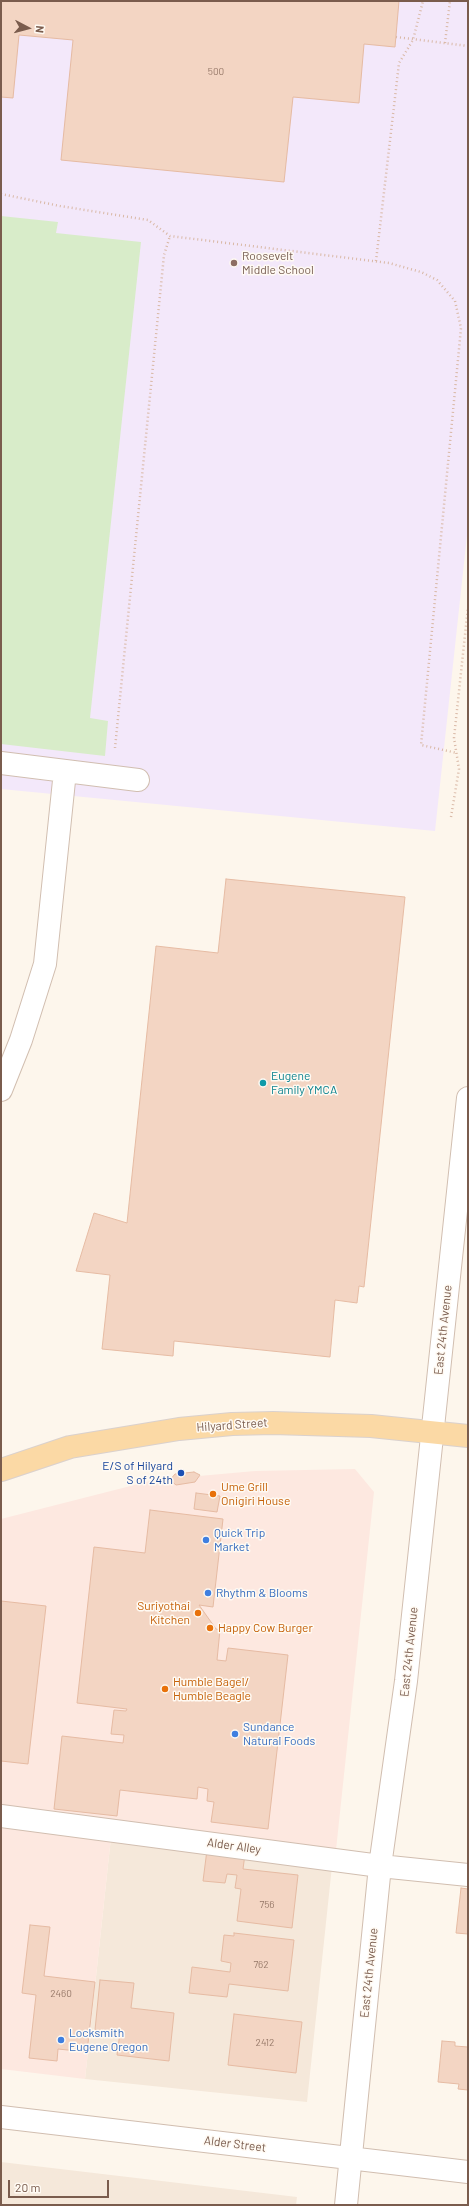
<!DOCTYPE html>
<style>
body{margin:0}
#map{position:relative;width:469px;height:2206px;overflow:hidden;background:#fdf6ec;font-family:Barlow,sans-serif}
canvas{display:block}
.frame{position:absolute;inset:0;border:2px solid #7a5c4d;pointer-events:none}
.north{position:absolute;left:8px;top:8px;width:40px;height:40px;-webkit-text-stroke:3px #fffaf3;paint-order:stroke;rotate:96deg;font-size:11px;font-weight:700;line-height:16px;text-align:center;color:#7a5c4d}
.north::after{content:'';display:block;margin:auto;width:14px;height:18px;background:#7a5c4d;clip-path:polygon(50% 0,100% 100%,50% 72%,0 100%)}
.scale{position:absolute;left:8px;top:2180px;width:101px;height:18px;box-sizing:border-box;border:2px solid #7a5c4d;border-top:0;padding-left:5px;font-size:12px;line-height:14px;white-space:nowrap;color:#7a5c4d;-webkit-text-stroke:3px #fffaf3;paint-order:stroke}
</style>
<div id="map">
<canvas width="469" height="2206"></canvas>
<div class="frame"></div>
<div class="north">N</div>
<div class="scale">20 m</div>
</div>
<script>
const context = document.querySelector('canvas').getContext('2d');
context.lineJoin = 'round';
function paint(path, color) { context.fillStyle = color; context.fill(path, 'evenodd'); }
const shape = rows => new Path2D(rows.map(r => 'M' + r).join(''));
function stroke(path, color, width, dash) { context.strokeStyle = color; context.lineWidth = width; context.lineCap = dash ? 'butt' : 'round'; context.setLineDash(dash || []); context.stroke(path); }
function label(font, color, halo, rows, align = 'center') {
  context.font = font + ' Barlow,sans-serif'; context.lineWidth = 3; context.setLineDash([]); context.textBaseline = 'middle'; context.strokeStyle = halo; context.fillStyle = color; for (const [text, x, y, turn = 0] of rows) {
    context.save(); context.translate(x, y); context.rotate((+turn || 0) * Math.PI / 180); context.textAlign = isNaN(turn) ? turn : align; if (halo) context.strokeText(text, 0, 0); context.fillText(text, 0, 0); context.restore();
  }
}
paint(shape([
 [111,1837,332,1866,307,2102,85,2079],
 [1,2162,297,2197,296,2205,1,2205]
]), '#f5e8da');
paint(shape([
 [355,1469,374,1492,336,1850,111,1837,85,2079,1,2069,1,1519,154,1480,255,1471]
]), '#fde8e0');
paint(shape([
 [1,1,468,1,468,526,435,831,1,789]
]), '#f3e8fa');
paint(shape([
 [1,216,58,222,56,233,141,242,90,718,108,721,105,756,1,744]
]), '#d8ecc9');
const building = shape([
 [1,1,399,1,395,47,364,44,359,103,293,97,284,182,61,160,73,40,19,35,13,98,1,97,1,1],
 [226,879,405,897,364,1287,359,1286,357,1303,335,1300,330,1357,174,1341,173,1356,102,1349,110,1275,76,1271,94,1213,127,1223,156,946,218,953,226,879],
 [194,1472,200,1475,195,1482,176,1485,170,1480,175,1474,194,1472],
 [196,1493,220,1496,217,1512,194,1509,196,1493],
 [150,1510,223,1519,213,1607,199,1605,216,1629,220,1630,217,1660,226,1661,228,1648,288,1655,268,1829,211,1822,214,1802,207,1801,208,1789,198,1787,197,1799,120,1790,117,1816,54,1809,62,1736,123,1743,124,1735,111,1734,114,1710,126,1711,127,1709,77,1703,94,1547,145,1553,150,1510],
 [1,1601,46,1606,28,1764,1,1761,1,1601],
 [207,1850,245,1854,243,1869,298,1875,292,1928,237,1921,241,1889,235,1888,237,1875,227,1874,225,1883,203,1881,207,1850],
 [461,1888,468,1889,468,1934,456,1933,461,1888],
 [30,1925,50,1927,44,1976,95,1982,87,2052,58,2049,57,2061,29,2058,36,1995,22,1993,30,1925],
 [234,1933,294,1940,288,1991,229,1984,227,1997,189,1993,192,1967,230,1972,231,1963,221,1961,224,1935,234,1936,234,1933],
 [100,1980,134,1983,131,2008,174,2013,169,2061,117,2055,120,2033,95,2030,100,1980],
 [234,2014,302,2022,296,2073,228,2065,234,2014],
 [442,2041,455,2042,455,2046,468,2047,468,2090,458,2089,459,2084,438,2082,442,2041]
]);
paint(building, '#f3d5c3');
stroke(building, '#e6bba3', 1);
const minor = shape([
 [1,763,138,780],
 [1,1090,21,1040,45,964,65,771],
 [1,1816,380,1866,468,1875],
 [1,2117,468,2172],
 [346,2205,380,1866,406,1681,468,1098]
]);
const major = shape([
 [1,1470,70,1447,179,1429,232,1424,273,1423,371,1426,468,1436]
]);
stroke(minor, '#d1beb0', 24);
stroke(major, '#dad1cd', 24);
stroke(shape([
 [396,37,468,46],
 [445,43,450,1],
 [1,194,60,206,148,220,170,236,389,263,421,272,437,280,455,301,461,328,421,745,457,753],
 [376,261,399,63,413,40,423,1],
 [115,748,164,255,170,236],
 [451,817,459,769,454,738,468,607]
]), '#d9b8a5', 2.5, [1, 3]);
stroke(minor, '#fff', 22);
stroke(major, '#fbd9a5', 22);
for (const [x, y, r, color] of [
 [234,263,4,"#8d6e63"],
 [263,1083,4,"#0f9aa8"],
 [181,1473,4,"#1a4fb4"],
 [213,1494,4,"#e8710a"],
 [206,1540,4,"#3f7fe0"],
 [208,1593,4,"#3f7fe0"],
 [198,1613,4,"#e8710a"],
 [210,1628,4,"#e8710a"],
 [165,1689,4,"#e8710a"],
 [235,1734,4,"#3f7fe0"],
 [61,2040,4,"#3f7fe0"]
]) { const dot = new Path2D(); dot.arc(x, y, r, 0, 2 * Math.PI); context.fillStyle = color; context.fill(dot); stroke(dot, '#fffaf3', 1.5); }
label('10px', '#987a6a', null, [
 ["500",216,72],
 ["756",267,1905],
 ["762",261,1965],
 ["2460",61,1994],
 ["2412",265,2043]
]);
label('12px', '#785e54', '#fffaf3', [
 ["Roosevelt",242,256],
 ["Middle School",242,270]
], 'left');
label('12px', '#0d838f', '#fffaf3', [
 ["Eugene",271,1076],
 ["Family YMCA",271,1090]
], 'left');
label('12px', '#7a5c4d', '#fffaf3', [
 ["East 24th Avenue",443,1330,-84],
 ["Hilyard Street",232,1425,-4],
 ["East 24th Avenue",409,1652,-84],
 ["Alder Alley",234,1846,8],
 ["East 24th Avenue",369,1973,-84],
 ["Alder Street",235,2144,7]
]);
label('12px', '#164399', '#fffaf3', [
 ["E/S of Hilyard",173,1466],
 ["S of 24th",173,1480]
], 'right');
label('12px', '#c56008', '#fffaf3', [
 ["Ume Grill",221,1487],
 ["Onigiri House",221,1501],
 ["Suriyothai",190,1606,"right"],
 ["Kitchen",190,1620,"right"],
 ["Happy Cow Burger",218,1628],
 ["Humble Bagel/",173,1682],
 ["Humble Beagle",173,1696]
], 'left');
label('12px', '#366cbe', '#fffaf3', [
 ["Quick Trip",214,1533],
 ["Market",214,1547],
 ["Rhythm & Blooms",216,1593],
 ["Sundance",243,1727],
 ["Natural Foods",243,1741],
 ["Locksmith",69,2033],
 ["Eugene Oregon",69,2047]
], 'left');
</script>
